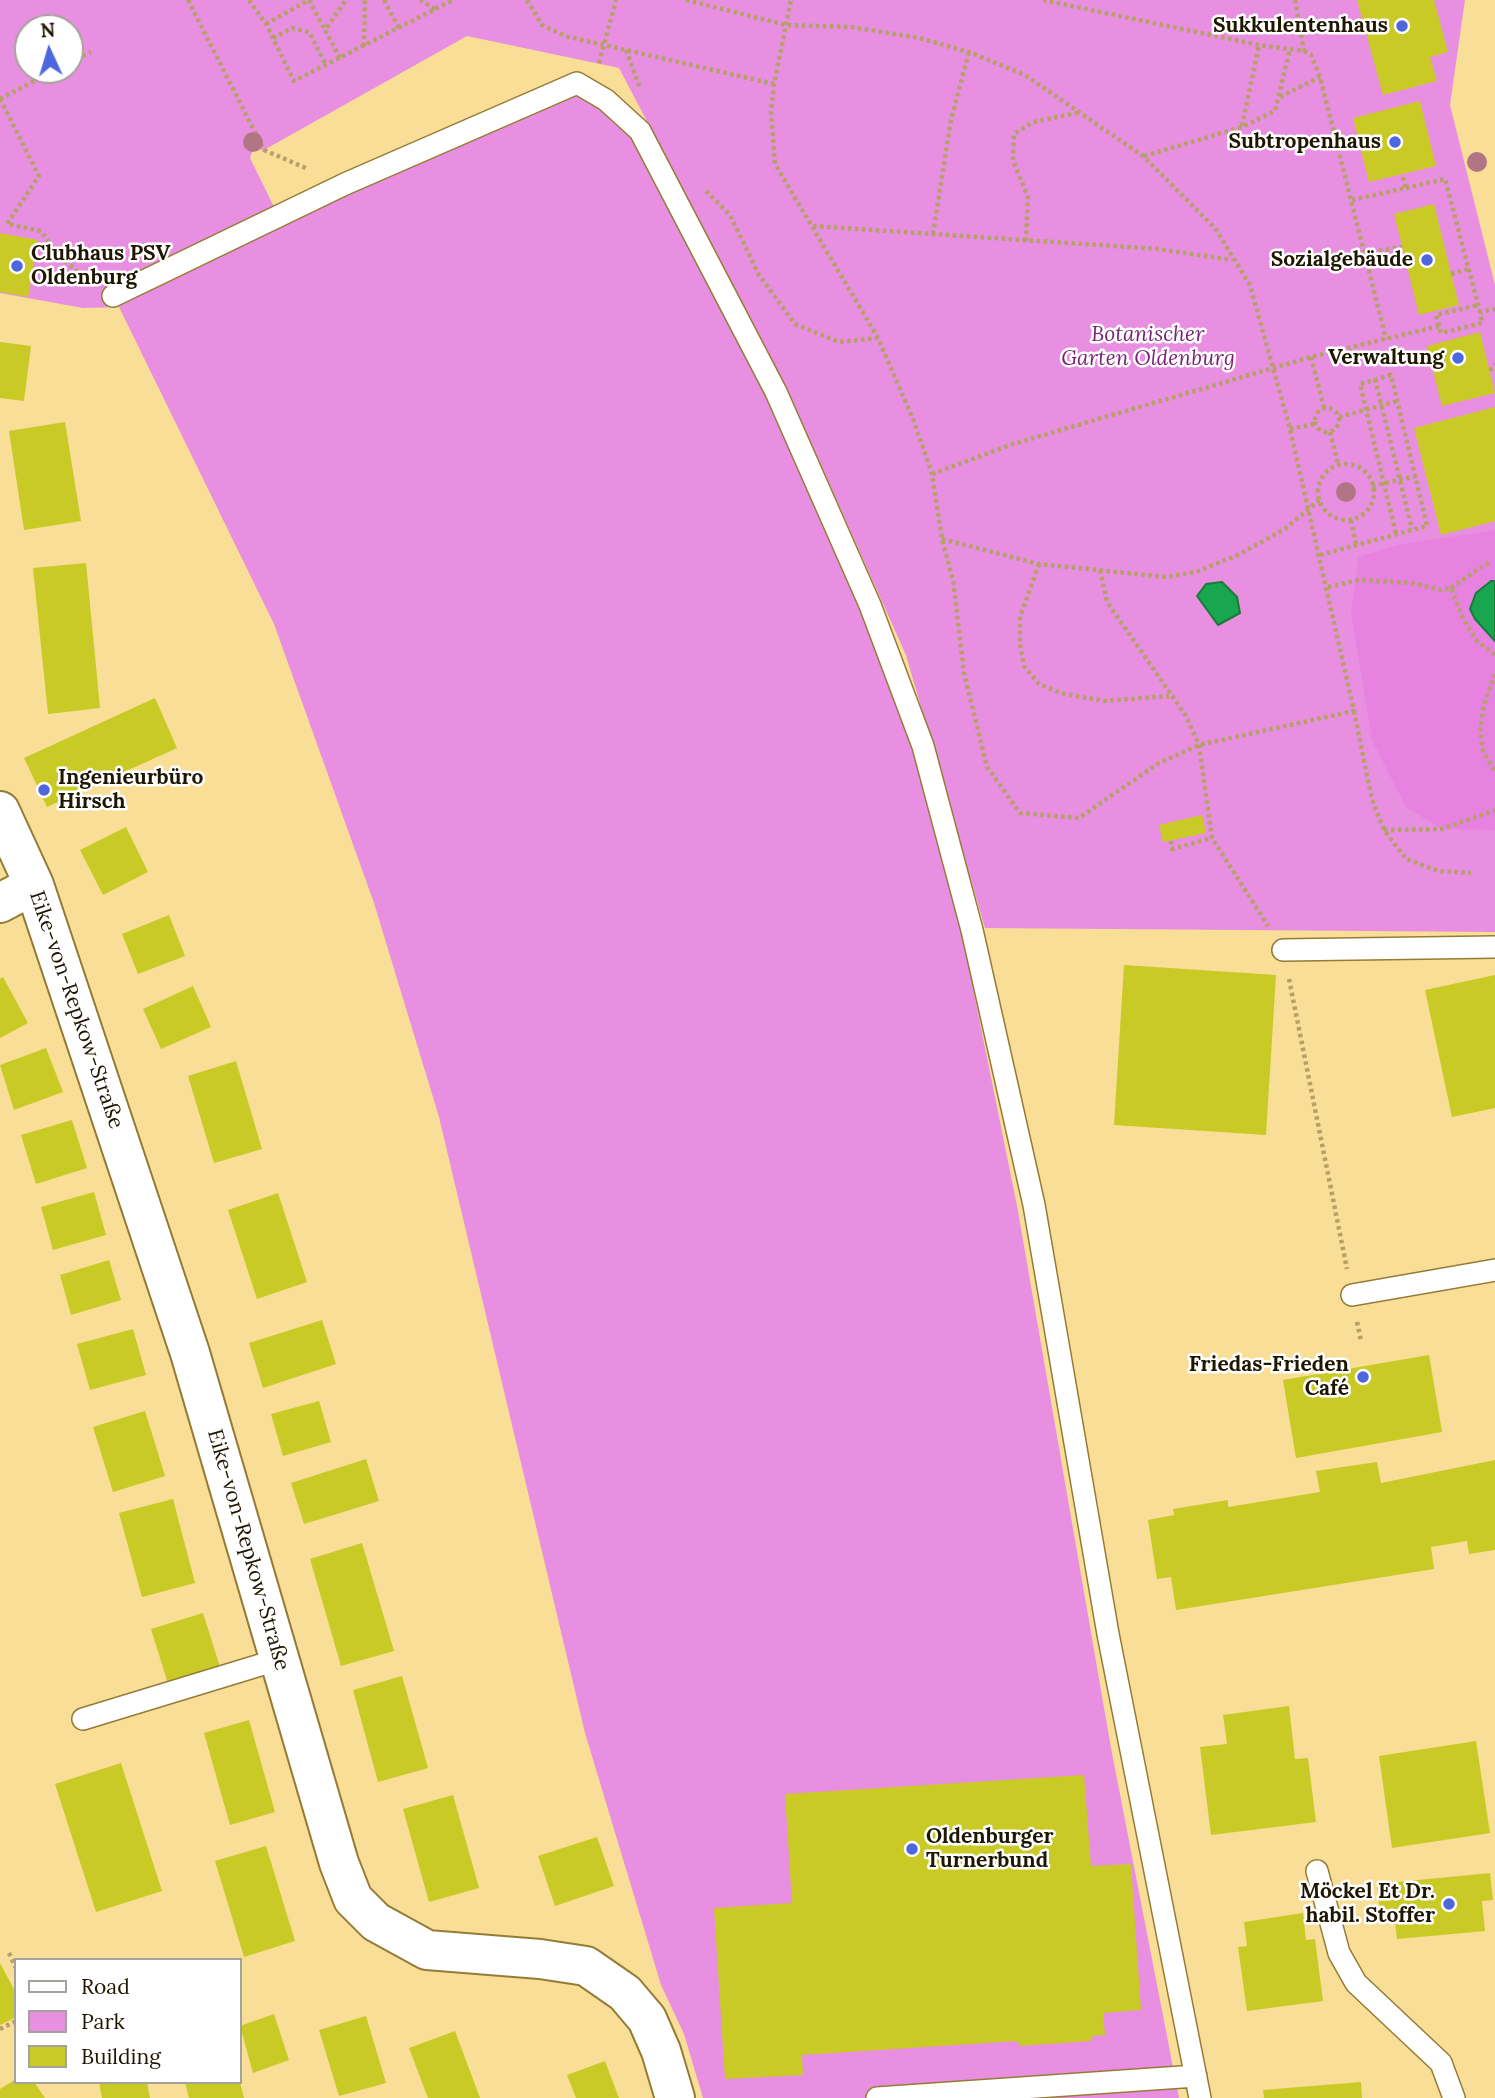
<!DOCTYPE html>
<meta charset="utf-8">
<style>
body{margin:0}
#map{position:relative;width:1495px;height:2098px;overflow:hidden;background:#f8de97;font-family:Lora,serif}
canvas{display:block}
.legend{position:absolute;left:14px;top:1958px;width:228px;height:126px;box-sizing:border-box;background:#fff;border:2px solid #a5a299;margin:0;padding:9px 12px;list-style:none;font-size:21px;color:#1f1600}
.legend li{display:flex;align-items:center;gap:14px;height:35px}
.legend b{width:35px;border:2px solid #a5a299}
.north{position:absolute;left:14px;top:14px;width:70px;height:70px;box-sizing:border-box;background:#fff;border:2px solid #a5a299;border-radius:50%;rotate:356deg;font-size:19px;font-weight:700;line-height:28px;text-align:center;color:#1f1600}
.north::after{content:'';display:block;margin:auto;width:24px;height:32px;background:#4d68dd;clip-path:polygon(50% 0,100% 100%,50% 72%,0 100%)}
</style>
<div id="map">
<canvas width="1495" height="2098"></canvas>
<ul class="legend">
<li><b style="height:9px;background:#fff"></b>Road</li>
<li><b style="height:19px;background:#e88fe1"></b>Park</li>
<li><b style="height:19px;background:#c9ca25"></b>Building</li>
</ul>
<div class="north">N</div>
</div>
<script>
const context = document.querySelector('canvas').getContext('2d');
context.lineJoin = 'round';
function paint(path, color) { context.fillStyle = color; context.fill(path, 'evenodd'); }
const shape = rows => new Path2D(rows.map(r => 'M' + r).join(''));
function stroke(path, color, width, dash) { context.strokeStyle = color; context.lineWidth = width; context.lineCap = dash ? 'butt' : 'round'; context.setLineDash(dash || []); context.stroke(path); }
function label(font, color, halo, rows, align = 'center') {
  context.font = font + ' Lora,serif'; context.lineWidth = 5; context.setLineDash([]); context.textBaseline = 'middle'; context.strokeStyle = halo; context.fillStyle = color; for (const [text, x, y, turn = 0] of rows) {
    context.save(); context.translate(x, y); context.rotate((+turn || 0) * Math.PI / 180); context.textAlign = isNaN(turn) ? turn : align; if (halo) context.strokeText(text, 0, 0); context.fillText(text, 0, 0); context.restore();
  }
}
paint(shape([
 [0,0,1465,0,1450,105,1495,285,1495,932,985,928,906,655,785,385,619,68,467,36,264,150,253,149,250,158,282,223,580,94,629,133,767,398,862,609,915,756,958,914,1018,1211,1111,1748,1179,2098,703,2098,684,2034,661,1985,585,1733,439,1117,374,903,274,624,119,307,83,308,0,293],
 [28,28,70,28,70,70,28,70]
]), '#e88fe1');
paint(shape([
 [1495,530,1495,830,1442,829,1406,807,1372,740,1351,612,1359,557,1397,545]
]), '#e782e0');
const water = shape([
 [1491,581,1495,581,1495,641,1475,619,1470,609,1476,593,1491,581],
 [1222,582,1237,597,1240,613,1218,625,1197,596,1206,584,1222,582]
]);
paint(water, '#18a64e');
stroke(water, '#1a7b37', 2);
paint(shape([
 [1357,0,1434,0,1448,52,1430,57,1437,81,1383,95],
 [1420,101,1436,166,1369,182,1353,118],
 [1434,204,1459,305,1419,315,1394,214],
 [0,233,38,240,28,297,0,292],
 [1480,332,1495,393,1442,406,1427,346],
 [0,342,31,346,24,401,0,398],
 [1495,407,1495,521,1441,535,1414,428],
 [65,422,81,521,24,530,9,431],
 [86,563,100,708,48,714,33,568],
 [155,698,177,748,47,807,24,758],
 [1202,815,1206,833,1163,842,1159,825],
 [126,827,148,872,103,895,80,850],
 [169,915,185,956,138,974,122,934],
 [1124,965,1276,975,1266,1135,1114,1125],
 [1495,975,1495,1108,1452,1117,1425,990],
 [3,977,28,1023,0,1038,0,979],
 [193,986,211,1027,161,1049,143,1009],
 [46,1048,63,1092,14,1110,0,1065],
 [236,1061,262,1149,214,1163,188,1076],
 [72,1120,87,1168,36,1184,21,1135],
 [94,1192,106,1235,53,1250,41,1207],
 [278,1193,307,1282,257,1299,228,1210],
 [109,1260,121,1300,71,1315,60,1275],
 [322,1320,336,1364,263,1388,249,1343],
 [133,1329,146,1375,90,1390,77,1344],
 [1429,1355,1442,1432,1296,1458,1283,1380],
 [319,1401,331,1442,283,1456,271,1414],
 [145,1411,165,1476,113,1492,93,1427],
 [366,1459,379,1501,304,1524,291,1483],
 [1495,1460,1495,1550,1469,1554,1467,1541,1431,1547,1434,1569,1176,1610,1171,1577,1157,1579,1148,1520,1174,1515,1173,1509,1228,1500,1228,1507,1320,1492,1316,1471,1377,1462,1381,1483],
 [173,1499,195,1583,142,1597,119,1513],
 [362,1543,394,1651,341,1666,310,1559],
 [203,1613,221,1670,169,1687,151,1629],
 [402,1676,428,1768,378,1782,353,1690],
 [1289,1706,1295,1759,1308,1758,1316,1822,1211,1835,1200,1747,1227,1744,1223,1715],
 [249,1720,275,1812,230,1825,204,1733],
 [1476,1741,1490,1833,1392,1848,1379,1756],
 [121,1763,162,1891,96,1912,55,1784],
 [1084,1775,1091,1866,1131,1864,1141,2010,1103,2013,1105,2035,1091,2036,1092,2041,1019,2046,1018,2041,802,2055,803,2075,725,2079,714,1908,792,1903,785,1794],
 [453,1795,479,1888,429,1902,403,1809],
 [597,1837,614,1886,555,1906,538,1856],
 [266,1846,295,1941,244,1957,215,1861],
 [1490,1873,1493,1900,1482,1901,1485,1931,1397,1939,1394,1913,1380,1914,1377,1884],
 [1303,1913,1306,1940,1315,1939,1323,2001,1247,2011,1238,1947,1247,1946,1244,1922],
 [0,1963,16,1993,16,2017,0,2025],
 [274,2014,289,2060,253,2073,240,2026],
 [366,2016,386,2083,339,2096,319,2030],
 [455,2031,480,2098,428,2098,409,2048],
 [605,2061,619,2098,576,2098,567,2075],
 [16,2079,16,2082,34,2082,45,2098,0,2098,0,2089],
 [99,2082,147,2082,150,2098,102,2098],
 [185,2082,240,2082,244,2098,189,2098],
 [1361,2082,1362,2098,1264,2098,1263,2090]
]), '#c9ca25');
const service = shape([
 [113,296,345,184,577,83,606,100,640,131,776,392,870,605,923,746,972,930,1034,1205,1108,1634,1200,2098],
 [1283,950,1495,947],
 [1352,1295,1495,1270],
 [83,1719,280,1659],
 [1317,1871,1339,1953,1356,1983,1441,2063,1454,2098],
 [877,2098,1196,2076]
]);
const minor = shape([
 [0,811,34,885,190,1353,339,1863,353,1899,376,1922,427,1950,540,1959,586,1966,625,1993,647,2019,661,2051,675,2098],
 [0,903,34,885]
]);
stroke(service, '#957c36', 24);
stroke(minor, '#957c36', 42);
stroke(shape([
 [188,0,264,150,308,169],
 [249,0,266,24,294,81,453,0],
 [309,0,325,30],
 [384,0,399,28],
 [420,0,435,9],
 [527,0,542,25,565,36,774,84],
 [686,0,786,25,851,27,919,38,969,52,1025,75,1143,156,1215,228,1250,285,1290,429,1354,711,1199,745,1159,763,1079,818,1020,813,987,767,964,673,953,580,942,539,932,474,913,419,878,338,775,164,771,112,774,84,786,25,791,0],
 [1043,0,1259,45,1304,51,1311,55,1320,77,1386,339],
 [1295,0,1304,51],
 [266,24,309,0],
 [273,38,292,28,309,32,326,65],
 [364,46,365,0],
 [626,50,640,88],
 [340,58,325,30,346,0],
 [70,62,91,52],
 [599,63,616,0],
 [1280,97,1320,77],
 [0,99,39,176,7,224,41,231,58,255,89,281],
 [0,99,55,70],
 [1242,126,1259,45],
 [1144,156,1242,127,1275,111,1290,49],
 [1406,188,1445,179,1480,312],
 [706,191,730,215,759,275,795,324,839,342,878,338],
 [1352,200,1406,188,1402,174],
 [813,226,1158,249,1232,260],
 [933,234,951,120,969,52],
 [1026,241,1028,197,1013,161,1014,134,1033,122,1077,113],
 [1365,253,1402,247],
 [1451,274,1468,269],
 [1439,326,1436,315,1478,305],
 [1311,357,1324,408],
 [1490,371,1495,364],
 [1375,379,1412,529],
 '1315 420a12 12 0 1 1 24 0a12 12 0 1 1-24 0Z',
 [1339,417,1398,401],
 [1290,429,1314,424],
 [1330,432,1338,464],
 '1318 492a28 28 0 1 1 56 0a28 28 0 1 1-56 0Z',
 [932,474,1013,444,1311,357,1439,326,1441,333,1482,323,1480,312,1495,309],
 [1372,486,1416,476],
 [1351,520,1356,544],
 [942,539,1039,564,1166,577,1196,572,1238,555,1285,529,1319,500],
 [1320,555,1427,526,1391,375,1360,384,1396,534],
 [1039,564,1020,617,1020,645,1024,666,1039,684,1060,693,1104,701,1169,696],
 [1100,570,1107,602,1186,716,1199,745,1212,838,1268,926],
 [1328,587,1359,580,1411,583,1441,590,1451,588,1463,618,1477,641,1495,655],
 [1451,588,1489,562],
 [1495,674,1484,704,1480,730,1483,751,1495,772],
 [1354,711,1372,800,1384,830,1406,859,1438,871,1471,873],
 [1384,830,1442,829,1495,810],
 [1171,841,1172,849,1212,838],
 [1289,979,1347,1269],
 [1357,1322,1361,1341],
 [9,1953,16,1968],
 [0,2029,16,2021]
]), '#b5a068', 4.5, [3.5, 3.5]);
stroke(service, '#fff', 21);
stroke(minor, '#fff', 38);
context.fillStyle = '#b27584';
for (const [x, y] of [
 [253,142],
 [1477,162],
 [1346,492]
]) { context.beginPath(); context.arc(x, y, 10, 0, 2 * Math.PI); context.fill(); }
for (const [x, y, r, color] of [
 [1402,26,7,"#4d68dd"],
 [1395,142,7,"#4d68dd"],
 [1427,260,7,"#4d68dd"],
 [17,266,7,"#4d68dd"],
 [1458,358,7,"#4d68dd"],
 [44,790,7,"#4d68dd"],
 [1363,1377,7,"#4d68dd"],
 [912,1849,7,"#4d68dd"],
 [1449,1904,7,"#4d68dd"]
]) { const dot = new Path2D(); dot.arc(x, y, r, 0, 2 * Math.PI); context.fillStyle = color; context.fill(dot); stroke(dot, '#fff', 2.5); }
label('bold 21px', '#1f1600', '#fff', [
 ["Sukkulentenhaus",1388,26],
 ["Subtropenhaus",1381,142],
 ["Clubhaus PSV",31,254,"left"],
 ["Oldenburg",31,278,"left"],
 ["Sozialgebäude",1413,260],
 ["Verwaltung",1444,358],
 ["Ingenieurbüro",58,778,"left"],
 ["Hirsch",58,802,"left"],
 ["Friedas-Frieden",1349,1365],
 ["Café",1349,1389],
 ["Oldenburger",926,1837,"left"],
 ["Turnerbund",926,1861,"left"],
 ["Möckel Et Dr.",1435,1892],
 ["habil. Stoffer",1435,1916]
], 'right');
label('italic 21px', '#791f75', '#fff', [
 ["Botanischer",1148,335],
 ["Garten Oldenburg",1148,359]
]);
label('21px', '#1f1600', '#fff', [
 ["Eike-von-Repkow-Straße",76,1010,71],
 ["Eike-von-Repkow-Straße",248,1550,74]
]);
</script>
